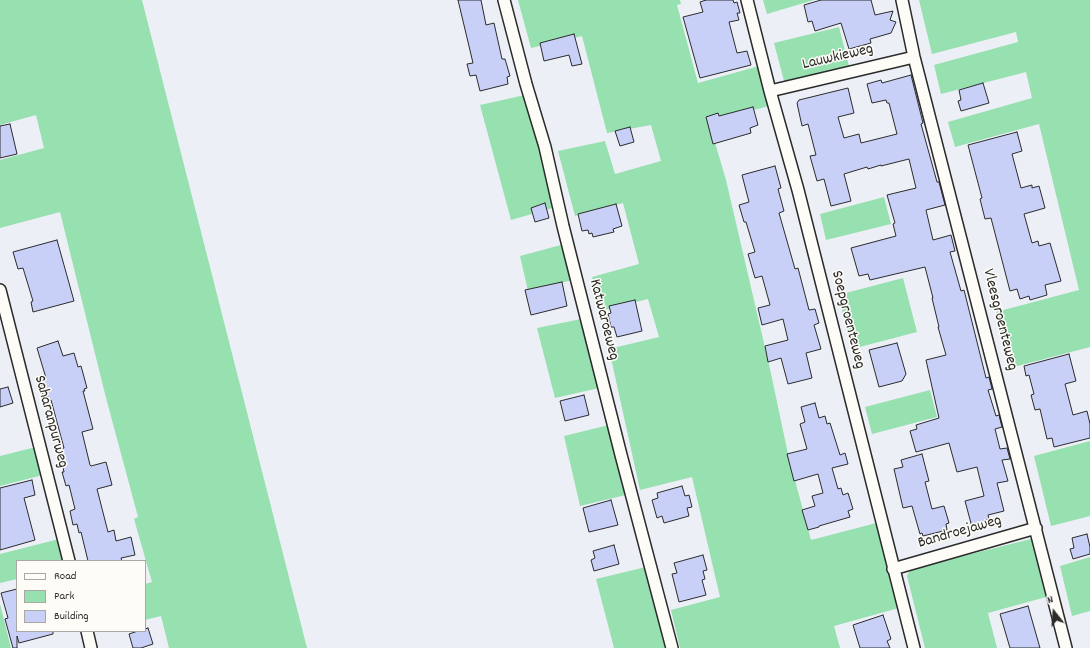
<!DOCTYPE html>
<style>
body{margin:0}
#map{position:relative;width:1090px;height:648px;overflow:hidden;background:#edeff7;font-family:Dekko,sans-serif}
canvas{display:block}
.legend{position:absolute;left:16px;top:560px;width:130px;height:72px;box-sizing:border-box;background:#fdfcf7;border:1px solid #a9a8a5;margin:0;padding:5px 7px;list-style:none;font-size:12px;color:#2b2b2b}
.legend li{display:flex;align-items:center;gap:8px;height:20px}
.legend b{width:20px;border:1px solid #a9a8a5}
.north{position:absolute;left:1034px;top:592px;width:40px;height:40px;-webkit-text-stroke:3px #fdfcf7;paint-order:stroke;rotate:343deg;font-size:11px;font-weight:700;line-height:16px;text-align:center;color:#2b2b2b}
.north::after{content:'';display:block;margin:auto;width:14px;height:18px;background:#2b2b2b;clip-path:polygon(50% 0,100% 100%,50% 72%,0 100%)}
</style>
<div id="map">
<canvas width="1090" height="648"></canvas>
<ul class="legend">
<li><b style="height:5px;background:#fdfcf7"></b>Road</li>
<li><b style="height:11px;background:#97e0af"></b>Park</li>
<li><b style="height:11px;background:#c8d0f8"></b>Building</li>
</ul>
<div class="north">N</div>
</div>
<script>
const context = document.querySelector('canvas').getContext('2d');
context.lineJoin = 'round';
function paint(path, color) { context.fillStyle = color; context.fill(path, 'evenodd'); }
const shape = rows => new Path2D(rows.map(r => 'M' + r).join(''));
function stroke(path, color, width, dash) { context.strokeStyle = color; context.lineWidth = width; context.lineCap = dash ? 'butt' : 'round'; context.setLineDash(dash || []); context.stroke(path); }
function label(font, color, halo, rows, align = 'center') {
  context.font = font + ' Dekko,sans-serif'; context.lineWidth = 3; context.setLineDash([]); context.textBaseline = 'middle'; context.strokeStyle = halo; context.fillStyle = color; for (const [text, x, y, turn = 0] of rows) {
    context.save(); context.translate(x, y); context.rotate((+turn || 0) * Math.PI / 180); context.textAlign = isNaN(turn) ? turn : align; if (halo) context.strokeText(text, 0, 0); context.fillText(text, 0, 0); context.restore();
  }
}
paint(shape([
 [0,0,142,0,307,648,169,648,161,616,145,620,145,584,152,582,134,519,138,517,105,394,60,212,0,228,0,160,44,148,36,115,0,125],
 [518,0,680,0,681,4,677,5,698,83,770,63,780,103,709,122,726,180,770,369,788,454,811,540,884,521,906,606,834,626,840,648,680,648,671,610,720,597,692,477,640,490,609,349,659,337,648,299,600,311,592,277,639,264,623,203,575,216,558,151,605,141,615,174,661,161,651,125,607,133,582,36,531,48],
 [763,0,814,0,767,14],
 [919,0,1090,0,1090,347,1010,368,996,312,1079,290,1039,124,955,147,948,122,1032,98,1026,72,941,94,934,65,1018,42,1016,32,932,54],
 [839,27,851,74,786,85,784,81,774,43],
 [534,93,563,205,511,220,480,105],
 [884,197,891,224,826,240,820,214],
 [572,242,581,278,528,291,520,256],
 [903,278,917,332,852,349,838,295],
 [591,317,608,386,555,398,537,328],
 [930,390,937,417,872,434,865,407],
 [617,423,634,493,580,506,564,436],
 [1090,441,1090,516,1051,526,1034,456],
 [36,447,43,475,0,486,0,456],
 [59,539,65,561,17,561,17,579,0,583,0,554],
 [1031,539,1038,539,1057,594,988,613,997,648,925,648,907,576,909,572,915,568],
 [1090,557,1090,611,1072,616,1060,566],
 [650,566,671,648,614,648,596,579],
 [0,604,11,648,0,648]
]), '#97e0af');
const building = shape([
 [458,0,481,0,486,25,494,23,502,59,505,59,510,76,507,77,508,84,480,91,476,75,470,76,467,64,473,63,458,0],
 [706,0,733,0,734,3,737,2,740,13,737,13,739,20,729,22,737,53,747,51,751,65,700,78,683,17,703,12,700,2,706,0],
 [821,0,871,0,875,15,893,11,890,20,896,22,891,33,870,39,871,43,849,49,841,23,815,31,812,21,808,22,804,5,821,0],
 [574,34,582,64,572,66,569,55,544,61,540,43,574,34],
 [911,75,923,123,921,124,937,182,939,182,945,205,926,210,933,240,951,235,955,251,950,252,961,291,964,290,986,378,989,377,992,389,988,390,996,416,999,415,1002,427,995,429,1000,449,1007,448,1010,459,1002,460,1008,481,997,483,1004,511,988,515,989,519,983,521,984,523,972,527,965,501,984,496,977,467,957,472,949,443,916,452,910,431,917,429,916,425,939,418,926,360,946,355,938,327,939,327,932,298,933,298,925,267,870,280,868,274,859,276,851,248,896,236,893,224,895,223,887,195,916,188,909,159,881,166,881,165,868,169,867,167,844,174,851,201,831,206,824,179,817,181,810,156,816,155,808,124,802,126,797,103,799,100,848,88,854,113,838,117,844,138,859,134,861,143,897,134,889,103,887,103,886,100,872,103,867,84,881,80,882,83,911,75],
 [983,83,989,103,961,111,958,101,961,100,959,90,983,83],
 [753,107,758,125,750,128,751,133,713,144,706,117,718,113,719,116,753,107],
 [10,124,17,154,0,158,0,126,10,124],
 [630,127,634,142,620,146,615,131,630,127],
 [1017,132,1022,151,1012,154,1021,188,1032,185,1032,188,1039,186,1045,208,1024,214,1032,243,1038,241,1039,246,1050,243,1061,281,1045,285,1047,295,1030,300,1029,296,1020,299,1017,289,1010,291,991,218,985,219,980,199,982,198,968,145,1017,132],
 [775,166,781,188,778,189,784,211,779,213,795,269,798,268,809,310,815,309,819,323,814,325,821,349,806,353,812,378,788,384,781,358,768,362,765,346,788,340,783,319,762,325,758,308,770,305,762,276,755,278,748,254,755,252,746,222,744,222,739,205,749,202,742,175,775,166],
 [545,203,549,218,535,222,531,208,545,203],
 [616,204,622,226,613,229,614,232,593,237,592,233,589,234,588,230,582,231,578,214,616,204],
 [57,240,74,301,33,312,31,302,33,301,23,268,18,269,13,252,57,240],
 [562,282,567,306,531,315,525,290,562,282],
 [635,300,642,331,617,337,614,327,611,327,608,314,611,313,609,306,635,300],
 [58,341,63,356,74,353,78,367,81,366,87,388,84,389,85,391,83,391,93,429,82,432,90,465,91,466,106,462,112,485,97,489,108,532,114,530,116,541,131,537,135,555,121,558,122,561,88,561,81,532,79,533,77,524,73,525,70,511,75,509,69,485,66,486,62,472,64,472,59,449,64,448,51,400,49,401,47,394,43,395,40,386,44,385,43,379,46,378,37,348,58,341],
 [897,343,906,374,902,381,879,387,869,350,897,343],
 [1069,354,1076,381,1065,384,1073,415,1087,411,1090,424,1090,438,1054,447,1052,438,1047,439,1040,409,1035,410,1031,395,1034,394,1029,375,1026,376,1024,366,1069,354],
 [8,387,13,403,0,407,0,389,8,387],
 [584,395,589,415,565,421,560,401,584,395],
 [815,403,819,418,825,416,827,424,830,423,840,455,845,453,848,464,832,468,838,489,841,488,843,495,848,493,853,509,848,511,850,517,819,526,819,527,808,530,802,510,815,506,812,496,823,493,818,474,794,481,787,454,807,449,800,424,805,422,801,407,815,403],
 [922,454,929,481,925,482,932,509,944,506,949,523,946,524,947,530,923,536,922,533,920,534,912,506,903,508,894,469,903,467,901,460,922,454],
 [32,480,35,495,24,498,35,540,0,550,0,488,32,480],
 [682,486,685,496,689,495,692,507,687,508,689,516,664,523,662,516,657,518,652,500,658,498,657,493,682,486],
 [611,500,618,525,589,532,583,508,611,500],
 [1087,534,1090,547,1090,554,1073,559,1070,549,1074,548,1072,538,1087,534],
 [614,545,619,564,594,571,591,560,595,558,593,551,614,545],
 [703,555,707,570,703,571,705,579,702,580,706,595,679,602,672,574,677,573,674,563,703,555],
 [17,589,17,631,53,631,53,634,19,643,17,636,17,648,13,648,5,619,8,618,1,593,17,589],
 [1028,606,1040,648,1010,648,1000,614,1028,606],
 [883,615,891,639,887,641,890,648,860,648,853,625,883,615],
 [148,628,153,644,141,648,133,648,129,634,138,631,145,631,145,629,148,628]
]);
paint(building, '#c8d0f8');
stroke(building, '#2b2b2b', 1);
const minor = shape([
 [504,0,526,84,545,147,563,226,621,455,672,648],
 [747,0,770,91,798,190,914,648],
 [902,0,914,57,1066,648],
 [770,91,914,57],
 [0,290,69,561],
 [893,569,1036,528],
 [87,631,91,648]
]);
stroke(minor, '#2b2b2b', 14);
stroke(minor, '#fdfcf7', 11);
label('16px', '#2b2b2b', '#fdfcf7', [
 ["Lauwkieweg",838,58,-13],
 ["Katwaroeweg",603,320,76],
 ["Soepgroenteweg",847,320,76],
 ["Vleesgroenteweg",999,320,76],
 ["Saharanpurweg",50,422,75],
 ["Bandroejaweg",960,533,-16]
]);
</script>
